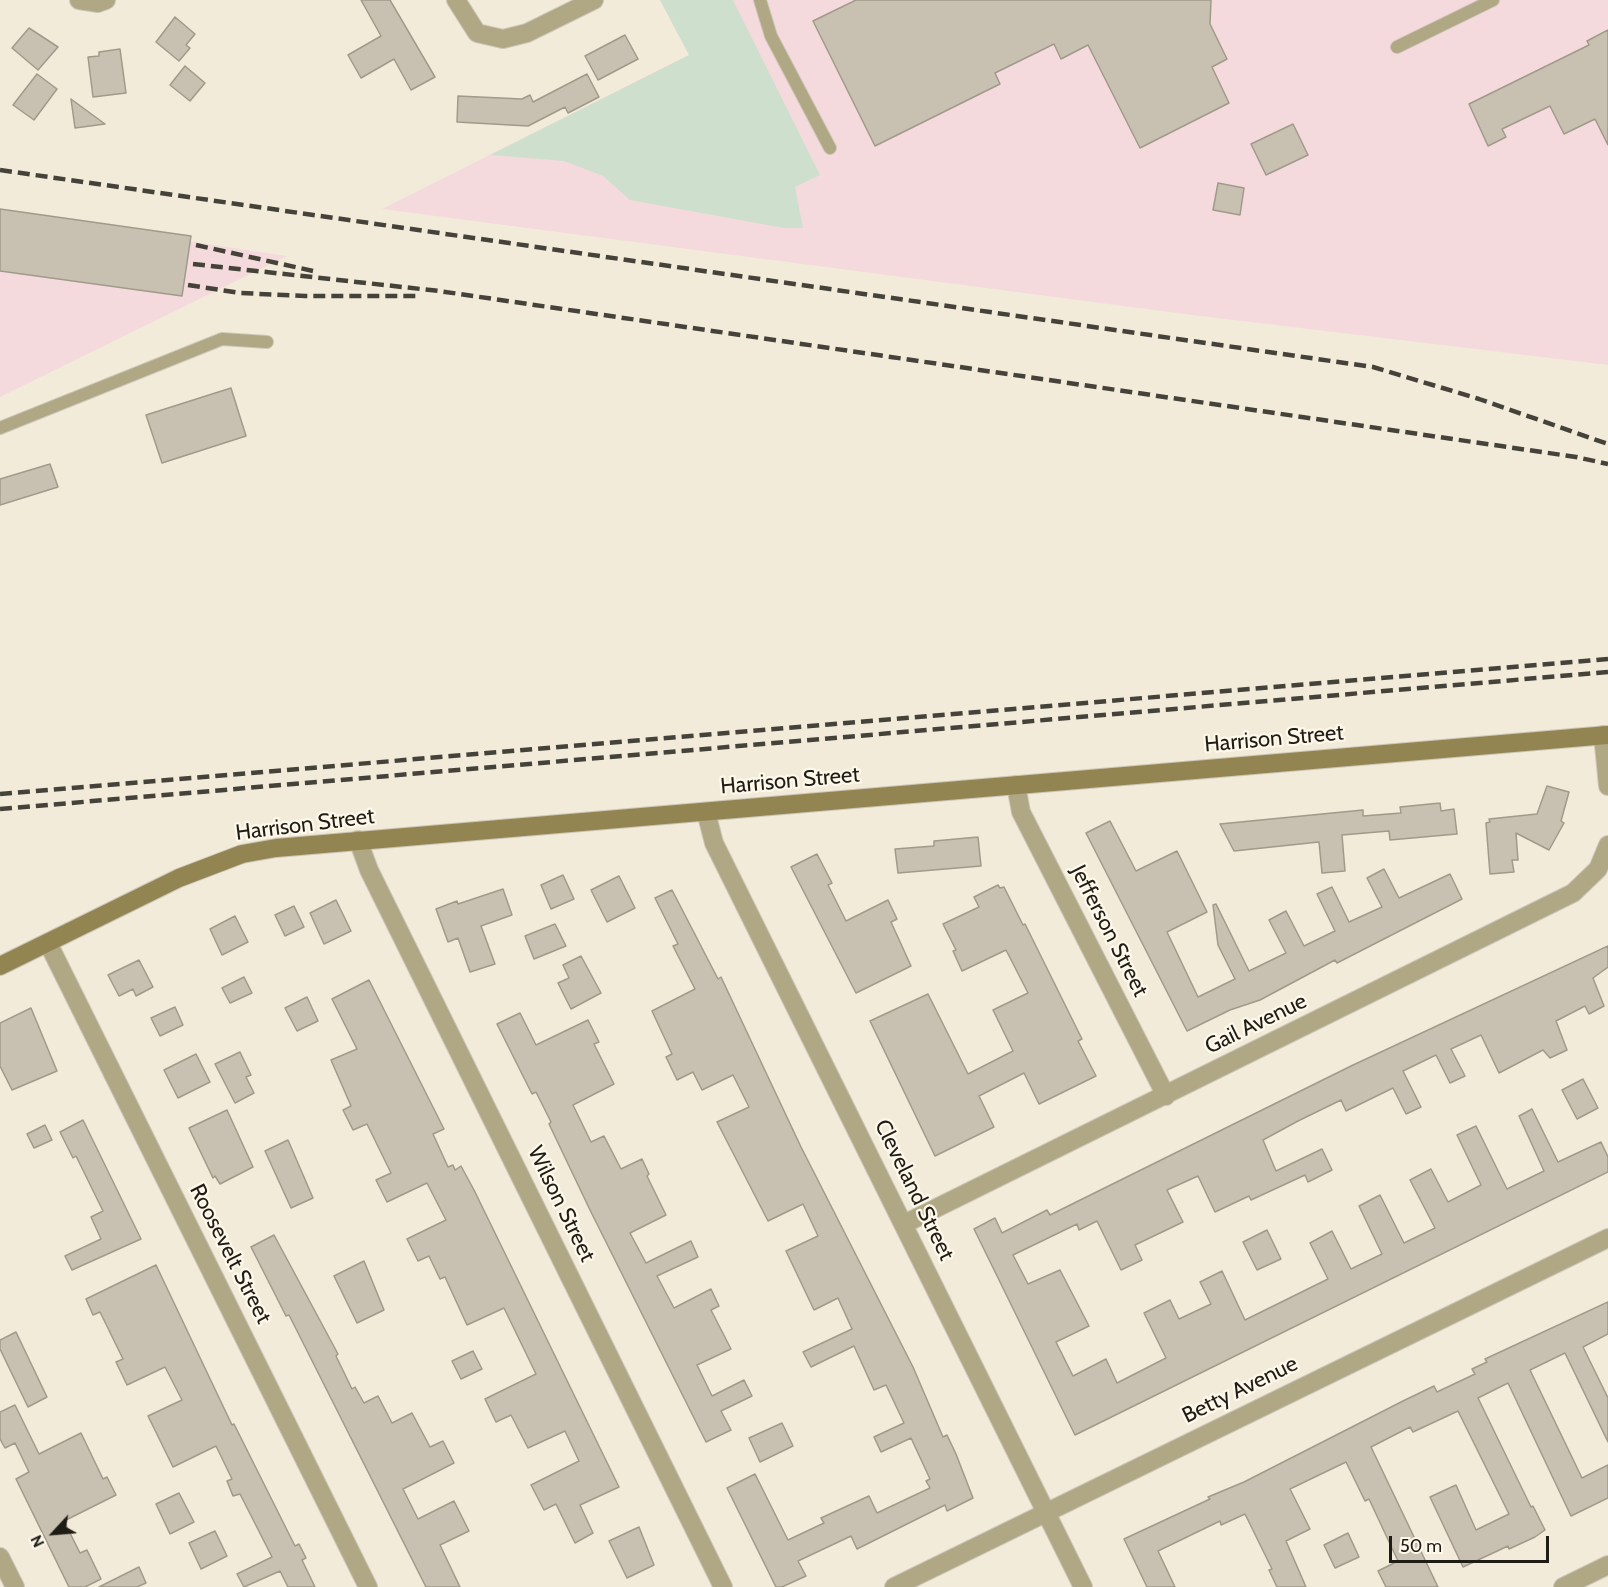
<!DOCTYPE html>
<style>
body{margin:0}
#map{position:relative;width:1608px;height:1587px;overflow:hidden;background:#f2ebda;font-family:Cabin,sans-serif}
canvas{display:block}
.north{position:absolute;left:24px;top:1503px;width:60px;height:60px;-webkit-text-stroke:4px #fef8eb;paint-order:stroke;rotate:244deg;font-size:16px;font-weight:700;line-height:24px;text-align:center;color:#1f1c16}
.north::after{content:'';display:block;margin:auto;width:21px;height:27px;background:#1f1c16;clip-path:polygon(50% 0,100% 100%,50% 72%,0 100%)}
.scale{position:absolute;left:1389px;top:1536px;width:160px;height:27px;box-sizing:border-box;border:3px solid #1f1c16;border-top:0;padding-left:8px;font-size:18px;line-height:21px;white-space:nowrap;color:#1f1c16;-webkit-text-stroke:4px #fef8eb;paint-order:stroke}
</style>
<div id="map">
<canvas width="1608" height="1587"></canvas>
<div class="north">N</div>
<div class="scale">50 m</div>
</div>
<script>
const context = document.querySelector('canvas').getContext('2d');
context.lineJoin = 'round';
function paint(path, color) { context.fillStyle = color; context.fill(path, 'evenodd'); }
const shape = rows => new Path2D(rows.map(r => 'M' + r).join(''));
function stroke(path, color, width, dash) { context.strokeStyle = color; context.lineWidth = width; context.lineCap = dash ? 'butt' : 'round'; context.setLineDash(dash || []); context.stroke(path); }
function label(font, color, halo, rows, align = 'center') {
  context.font = font + ' Cabin,sans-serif'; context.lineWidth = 4.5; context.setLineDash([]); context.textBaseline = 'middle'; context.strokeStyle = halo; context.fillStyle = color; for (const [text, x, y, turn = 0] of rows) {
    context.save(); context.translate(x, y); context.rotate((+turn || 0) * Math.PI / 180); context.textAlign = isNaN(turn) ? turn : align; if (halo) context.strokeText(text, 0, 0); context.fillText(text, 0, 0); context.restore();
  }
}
paint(shape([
 [660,0,1608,0,1608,365,1192,315,382,209,689,55],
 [0,213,287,256,0,397]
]), '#f5dadd');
paint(shape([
 [660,0,733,0,820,175,795,187,803,228,784,228,630,200,603,176,564,161,490,155,689,55]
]), '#cfdfce');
const building = shape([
 [361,0,390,0,435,77,411,90,394,59,361,78,348,55,381,36,361,0],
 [856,0,1211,0,1210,24,1227,59,1212,67,1229,103,1140,148,1088,45,1061,59,1054,44,995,73,1000,84,875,146,813,21,856,0],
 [175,17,195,34,186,45,190,48,179,61,156,42,175,17],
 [29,28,58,47,38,70,12,48,29,28],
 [1608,30,1608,145,1595,119,1564,134,1550,106,1502,129,1506,137,1488,146,1469,104,1589,45,1587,41,1608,30],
 [625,35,638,59,598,80,585,56,625,35],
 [120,49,126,93,93,97,88,57,99,56,99,52,120,49],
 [185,66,205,83,190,101,170,85,185,66],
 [37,74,57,89,34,120,13,105,37,74],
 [587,74,599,97,568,113,565,107,528,126,457,122,458,96,522,99,530,95,533,102,587,74],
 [71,99,105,124,75,128,71,99],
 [1293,124,1308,155,1266,175,1251,144,1293,124],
 [1218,183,1244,188,1240,215,1213,210,1218,183],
 [0,209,191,236,182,296,0,271,0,209],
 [231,388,246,436,162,463,146,415,231,388],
 [50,464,58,487,0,505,0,479,50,464],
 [1547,786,1569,792,1561,821,1564,823,1549,850,1516,833,1518,860,1512,860,1514,872,1490,874,1486,823,1490,822,1489,819,1537,814,1547,786],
 [1440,803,1441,811,1454,809,1457,834,1390,840,1389,831,1342,835,1345,871,1322,873,1319,842,1234,851,1220,824,1363,810,1363,816,1401,813,1400,807,1440,803],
 [1110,821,1136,871,1177,851,1207,912,1167,932,1198,997,1235,979,1218,945,1213,905,1216,904,1249,971,1286,953,1269,920,1286,911,1304,946,1335,931,1317,894,1332,887,1349,922,1382,907,1367,878,1384,869,1399,898,1450,874,1462,899,1337,963,1335,960,1260,1000,1230,1010,1187,1031,1086,833,1110,821],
 [978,837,981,866,898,873,895,849,934,846,934,841,978,837],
 [817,854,832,883,828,885,846,921,888,900,897,919,891,922,911,966,856,993,791,867,817,854],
 [563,875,574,899,551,909,541,885,563,875],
 [619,876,635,908,607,922,591,890,619,876],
 [998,885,1000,888,1004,887,1023,925,1025,924,1082,1039,1078,1041,1096,1076,1039,1104,1024,1073,979,1096,994,1127,935,1156,870,1021,928,994,968,1074,1013,1051,993,1010,1028,993,1006,950,962,971,953,951,956,950,943,924,979,907,974,897,998,885],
 [503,889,512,915,481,926,495,964,470,972,458,938,448,942,436,909,457,901,458,904,503,889],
 [672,890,718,979,721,977,801,1147,913,1367,943,1437,947,1435,956,1454,973,1498,947,1511,945,1505,857,1549,851,1536,798,1561,806,1576,782,1587,776,1587,727,1488,755,1474,788,1540,824,1523,821,1518,869,1496,877,1513,930,1488,926,1481,930,1479,911,1438,881,1452,874,1437,904,1423,886,1385,874,1390,854,1346,811,1367,803,1352,852,1329,838,1298,814,1310,786,1251,818,1236,803,1204,768,1221,717,1122,749,1107,733,1075,702,1090,693,1072,677,1080,666,1057,672,1054,652,1011,695,989,673,946,678,944,655,898,672,890],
 [336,900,351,931,324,944,310,913,336,900],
 [294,906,304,927,285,936,275,915,294,906],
 [235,916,248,942,222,955,210,929,235,916],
 [555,924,566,946,534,959,525,936,555,924],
 [1608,946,1608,967,1593,978,1604,1006,1589,1014,1585,1006,1556,1021,1567,1050,1550,1058,1543,1050,1499,1073,1481,1035,1451,1049,1465,1076,1450,1083,1436,1055,1403,1071,1421,1107,1406,1114,1393,1088,1346,1111,1341,1100,1298,1121,1263,1140,1276,1171,1322,1149,1332,1170,1308,1182,1305,1175,1251,1200,1249,1196,1215,1212,1198,1176,1167,1190,1183,1222,1135,1245,1142,1260,1121,1270,1097,1221,1079,1230,1077,1224,1013,1255,1028,1284,1060,1270,1089,1326,1056,1342,1073,1376,1106,1359,1117,1383,1166,1358,1144,1313,1170,1300,1179,1319,1211,1304,1200,1282,1222,1271,1245,1320,1328,1279,1310,1243,1332,1231,1351,1269,1382,1254,1359,1206,1380,1195,1404,1243,1435,1228,1410,1180,1431,1169,1448,1202,1481,1185,1457,1135,1476,1126,1507,1189,1544,1171,1519,1116,1532,1109,1558,1162,1601,1142,1608,1157,1608,1172,1075,1435,974,1229,995,1218,1002,1233,1047,1210,1050,1215,1351,1066,1608,946],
 [581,956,601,993,571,1009,558,983,569,978,563,965,581,956],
 [139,960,153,987,136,996,133,989,119,996,108,975,139,960],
 [244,977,252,993,230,1003,222,988,244,977],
 [369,980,444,1129,433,1134,448,1167,453,1165,455,1170,461,1166,474,1190,619,1487,580,1505,593,1533,575,1543,556,1504,544,1510,531,1485,579,1461,565,1431,528,1448,511,1415,496,1422,485,1399,536,1374,504,1308,467,1325,445,1277,440,1279,429,1256,418,1261,407,1239,446,1220,427,1183,387,1202,376,1180,391,1173,367,1124,353,1130,343,1110,351,1106,331,1060,357,1049,332,999,369,980],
 [307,997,318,1021,297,1031,285,1008,307,997],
 [175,1007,183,1025,160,1036,151,1018,175,1007],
 [31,1008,57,1071,12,1090,0,1066,0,1023,31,1008],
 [520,1013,536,1045,588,1020,599,1042,594,1044,614,1084,573,1105,591,1142,604,1136,621,1169,642,1159,649,1174,647,1176,666,1215,630,1233,646,1263,691,1241,698,1257,657,1276,674,1308,711,1289,719,1306,711,1310,731,1349,697,1365,712,1396,744,1380,752,1396,721,1411,731,1430,706,1442,590,1210,549,1124,551,1122,536,1092,532,1094,497,1024,520,1013],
 [240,1052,251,1075,246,1077,254,1093,235,1103,215,1064,240,1052],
 [196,1054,210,1082,178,1098,164,1070,196,1054],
 [1583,1079,1598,1108,1577,1119,1562,1090,1583,1079],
 [227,1110,253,1167,220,1184,215,1176,213,1178,189,1128,227,1110],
 [83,1120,141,1239,72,1270,65,1256,101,1239,91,1217,103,1211,76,1156,73,1158,60,1132,83,1120],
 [45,1125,52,1140,34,1148,27,1134,45,1125],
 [288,1140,313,1198,291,1208,265,1151,288,1140],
 [1267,1230,1281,1259,1257,1270,1243,1242,1267,1230],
 [274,1235,338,1354,336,1356,352,1389,355,1387,364,1403,378,1396,392,1423,412,1413,430,1447,443,1441,454,1463,403,1489,418,1519,454,1501,469,1531,440,1545,460,1587,426,1587,289,1315,286,1316,251,1247,274,1235],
 [364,1261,384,1310,357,1323,334,1276,364,1261],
 [156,1265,232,1425,234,1424,295,1546,299,1544,306,1558,302,1560,315,1587,288,1587,280,1571,244,1587,237,1574,272,1557,240,1494,233,1496,227,1481,232,1479,216,1446,173,1467,148,1416,182,1400,165,1367,127,1385,116,1362,123,1359,100,1312,93,1315,86,1299,156,1265],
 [1608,1302,1608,1334,1583,1347,1608,1398,1608,1442,1565,1353,1530,1370,1582,1478,1608,1465,1608,1498,1571,1516,1508,1383,1478,1398,1531,1507,1533,1506,1545,1530,1535,1537,1509,1549,1508,1546,1463,1567,1430,1497,1456,1485,1476,1530,1509,1514,1458,1411,1413,1432,1410,1427,1371,1447,1438,1587,1386,1587,1378,1571,1398,1561,1369,1499,1365,1501,1346,1462,1290,1489,1310,1529,1286,1541,1306,1587,1277,1587,1269,1570,1272,1569,1245,1514,1221,1525,1220,1521,1158,1551,1175,1587,1147,1587,1124,1539,1210,1499,1208,1497,1244,1482,1403,1401,1434,1386,1437,1392,1475,1374,1472,1369,1487,1362,1485,1359,1608,1302],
 [16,1332,47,1397,28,1407,0,1349,0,1340,16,1332],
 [473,1351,482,1369,461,1379,452,1361,473,1351],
 [15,1405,39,1454,81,1433,103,1479,107,1477,116,1495,64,1521,80,1553,87,1550,101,1579,85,1587,69,1587,16,1479,29,1472,15,1443,5,1448,0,1439,0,1412,15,1405],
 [782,1423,793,1446,760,1462,749,1438,782,1423],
 [179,1493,194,1522,170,1534,156,1504,179,1493],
 [639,1527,654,1565,627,1578,609,1541,639,1527],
 [215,1531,227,1556,201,1569,189,1543,215,1531],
 [1348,1533,1359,1557,1335,1568,1324,1545,1348,1533],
 [139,1567,146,1583,137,1587,99,1587,139,1567]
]);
paint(building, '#c8c1b1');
stroke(building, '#a19a8b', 1.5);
const service = shape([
 [760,0,771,36,830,148],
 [1397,47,1493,0],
 [0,428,222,339,267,342]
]);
const minor = shape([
 [79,0,98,3,106,0],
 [456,0,477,33,503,39,527,33,594,0],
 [1603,735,1608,786],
 [1016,785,1021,812,1166,1096],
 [706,812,714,843,1083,1587],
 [358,840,369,870,723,1587],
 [48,943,368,1587],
 [904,1224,1573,893,1598,869,1608,845],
 [0,1557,15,1587],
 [894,1587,1608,1238],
 [1563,1587,1608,1565]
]);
const secondary = shape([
 [0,966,179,878,242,854,276,848,1608,735]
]);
stroke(service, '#ccc6b7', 14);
stroke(minor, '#ccc6b7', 20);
stroke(secondary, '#ccc6b7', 20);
stroke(service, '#b0a785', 12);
stroke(minor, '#b0a785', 18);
stroke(secondary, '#938552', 18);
stroke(shape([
 [0,170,1373,367,1479,399,1608,444],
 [196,245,313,271],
 [193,264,439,291,1576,457,1608,464],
 [188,285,240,293,305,296,416,296],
 [0,794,1608,659],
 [0,809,1608,672]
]), '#45423a', 4.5, [12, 6]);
label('22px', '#1f1c16', '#fef8eb', [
 ["Harrison Street",1274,739,-5],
 ["Harrison Street",790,781,-5],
 ["Harrison Street",305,825,-7],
 ["Jefferson Street",1109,931,63],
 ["Gail Avenue",1256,1024,-26],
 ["Cleveland Street",914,1190,64],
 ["Wilson Street",561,1204,64],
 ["Roosevelt Street",230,1254,63],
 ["Betty Avenue",1240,1390,-26]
]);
</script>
